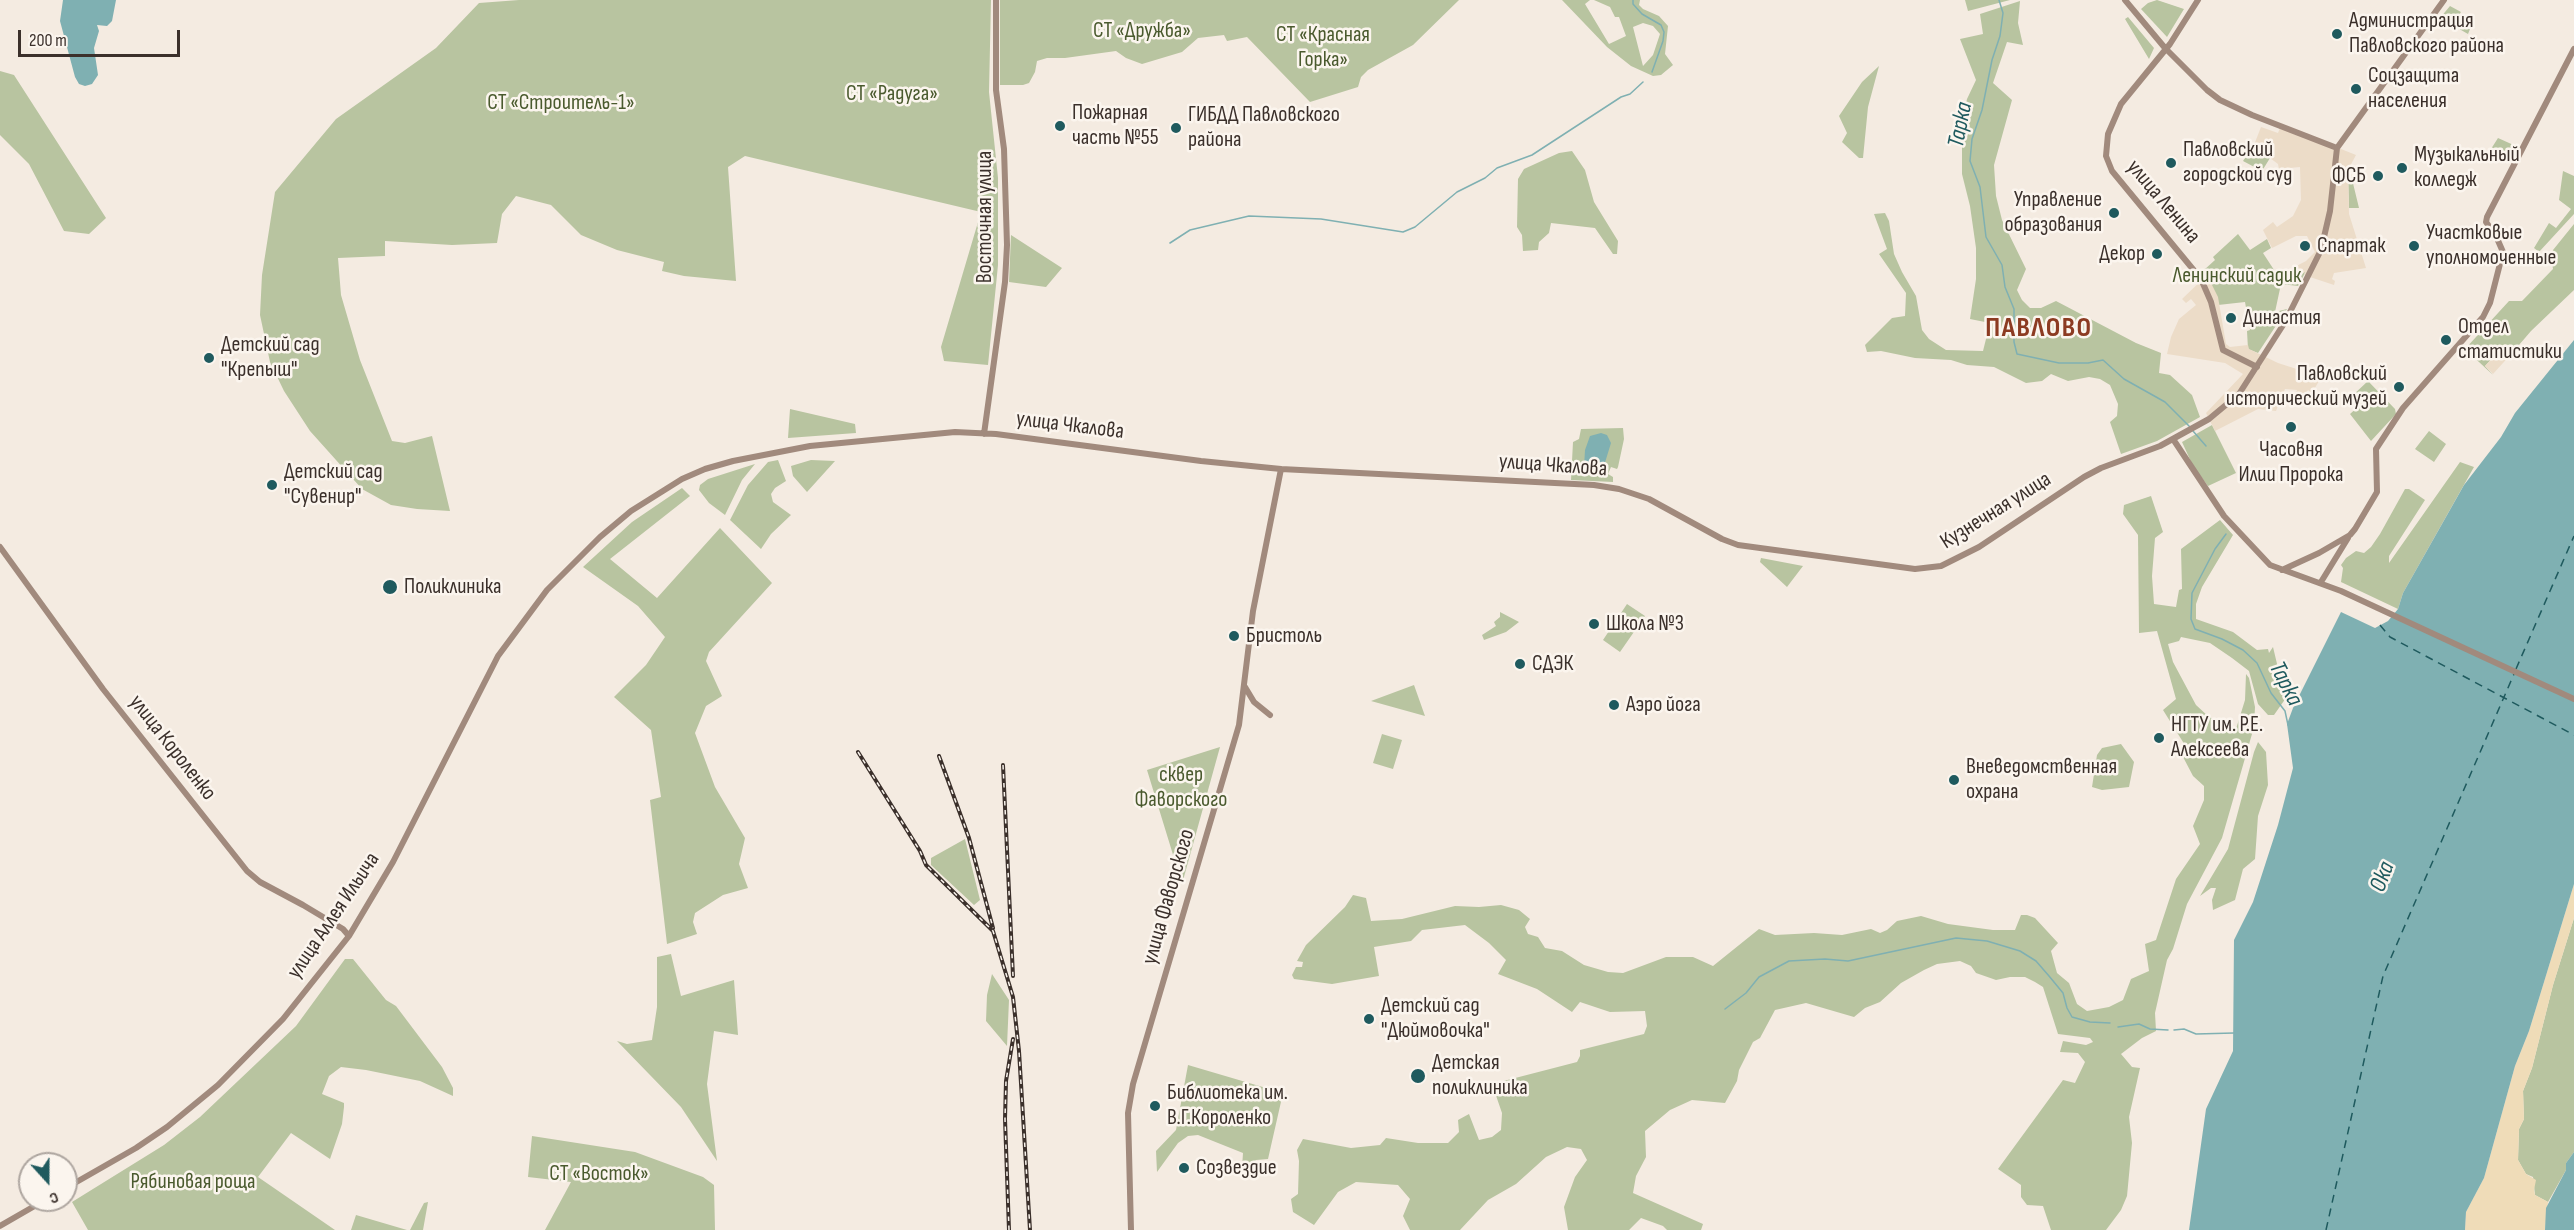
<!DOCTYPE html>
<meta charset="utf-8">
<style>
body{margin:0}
#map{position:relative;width:2574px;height:1230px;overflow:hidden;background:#f4ebe1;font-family:"Sofia Sans Condensed",sans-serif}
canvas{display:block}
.north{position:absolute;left:18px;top:1152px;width:60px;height:60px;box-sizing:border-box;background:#fbf5ee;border:2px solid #aea6a0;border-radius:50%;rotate:159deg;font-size:16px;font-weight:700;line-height:24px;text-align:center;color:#3b302b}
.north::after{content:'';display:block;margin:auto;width:21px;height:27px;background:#1f5a5e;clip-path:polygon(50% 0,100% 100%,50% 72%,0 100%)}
.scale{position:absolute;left:18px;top:30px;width:162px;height:27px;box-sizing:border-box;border:3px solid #3b302b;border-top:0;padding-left:8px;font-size:18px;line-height:21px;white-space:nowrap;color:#3b302b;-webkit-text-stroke:4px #fbf5ee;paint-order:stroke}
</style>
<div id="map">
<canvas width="2574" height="1230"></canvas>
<div class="north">С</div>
<div class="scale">200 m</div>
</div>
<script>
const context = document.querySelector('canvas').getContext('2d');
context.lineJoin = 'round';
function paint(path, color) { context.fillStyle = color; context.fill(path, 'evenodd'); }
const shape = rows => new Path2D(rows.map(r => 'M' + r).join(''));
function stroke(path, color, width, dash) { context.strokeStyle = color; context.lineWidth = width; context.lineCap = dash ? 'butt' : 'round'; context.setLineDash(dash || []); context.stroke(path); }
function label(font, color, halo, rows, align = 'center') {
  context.font = font + ' "Sofia Sans Condensed",sans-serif'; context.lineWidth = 5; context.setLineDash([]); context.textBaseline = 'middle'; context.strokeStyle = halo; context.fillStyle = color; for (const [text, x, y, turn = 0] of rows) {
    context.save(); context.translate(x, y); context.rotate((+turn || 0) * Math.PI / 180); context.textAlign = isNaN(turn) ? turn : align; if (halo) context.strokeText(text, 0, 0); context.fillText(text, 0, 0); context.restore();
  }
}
paint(shape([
 [519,0,991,0,989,92,998,178,998,265,988,365,944,361,941,347,981,212,745,156,728,167,736,281,684,276,662,271,664,262,617,250,581,235,551,205,516,196,502,214,497,243,452,245,385,241,385,256,338,258,341,295,360,360,392,441,405,443,432,436,450,511,417,509,391,505,362,489,310,431,284,391,270,362,260,315,262,275,275,192,336,119,436,48,479,3],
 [1000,0,1459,0,1413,45,1368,70,1361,77,1358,87,1310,102,1247,37,1227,41,1224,35,1198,38,1182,52,1142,64,1126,58,1116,51,1065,58,1047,58,1037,61,1035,72,1029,83,1023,85,1000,85],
 [1562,0,1590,0,1585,4,1609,44,1626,36,1619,17,1615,17,1610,7,1594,0,1640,0,1639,5,1643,9,1659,16,1668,26,1665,54,1673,65,1661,75,1653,76,1631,66,1607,47],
 [1643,23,1653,26,1660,34,1653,55,1643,66,1633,27],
 [1965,0,2010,0,1968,11],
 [2157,0,2184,9,2167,37,2141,9,2148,3],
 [2020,1,2018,23,2023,45,2007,42,1993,83,2012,100,1994,165,1996,196,2002,220,2026,269,2017,290,2022,300,2030,308,2041,308,2056,301,2136,343,2161,353,2159,373,2170,375,2192,395,2200,417,2157,441,2121,454,2110,422,2117,416,2118,404,2110,385,2100,379,2089,377,2068,381,2051,374,2042,381,2026,383,1994,367,1967,365,1951,360,1915,358,1881,351,1867,352,1865,345,1892,318,1905,316,1906,293,1879,254,1887,249,1874,214,1885,213,1889,221,1894,254,1902,272,1916,296,1922,330,1929,339,1946,350,1983,351,1990,323,1970,319,1976,279,1976,248,1970,206,1962,174,1962,120,1967,99,1976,80,1960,39,1983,34,1980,14],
 [2450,6,2461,12,2456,19,2470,29,2468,34,2440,18],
 [2128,17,2154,48,2149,59,2125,19],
 [1879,66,1868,107,1863,158,1859,158,1842,142,1847,133,1839,116,1862,82],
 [0,71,14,75,106,218,89,234,64,231,29,164,0,135],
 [2498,138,2518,147,2512,162,2491,149],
 [2254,145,2271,151,2270,158,2262,171,2243,161],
 [1572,151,1585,170,1594,202,1618,241,1617,254,1613,254,1595,228,1551,223,1549,233,1539,242,1538,250,1523,251,1522,235,1517,227,1518,179,1524,169,1559,153],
 [2348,170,2351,175,2359,208,2349,208],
 [2563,171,2574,176,2574,214,2539,252,2534,248,2549,223,2556,228,2571,209,2559,200],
 [2574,224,2574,290,2531,331,2513,352,2505,345,2485,366,2493,375,2465,349,2509,301,2522,301,2553,269,2551,256,2553,250],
 [2238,234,2250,250,2267,239,2271,248,2263,253,2278,276,2285,272,2290,280,2306,271,2298,286,2281,284,2275,312,2287,309,2258,353,2248,349,2247,331,2250,330,2245,302,2218,305,2204,270,2215,260,2213,257],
 [1011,235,1062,268,1046,287,1009,282],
 [2368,381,2395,409,2396,414,2371,441,2350,414,2360,405,2352,396],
 [790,409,855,424,856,433,788,438],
 [2212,425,2236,473,2208,486,2193,466,2182,442],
 [1623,428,1624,439,1618,467,1617,469,1611,467,1608,474,1613,477,1613,482,1571,480,1573,442,1579,439,1581,429],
 [2429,431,2446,444,2434,462,2415,449],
 [778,460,786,481,775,488,771,494,773,502,791,515,771,534,761,549,730,520,748,485,768,462],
 [811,460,835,461,807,492,793,476,791,466],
 [2460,462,2474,467,2403,593,2398,609,2341,582,2343,568,2341,565,2346,558,2356,551,2364,553,2371,547,2380,534,2405,489,2409,489,2425,500,2389,556,2389,563],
 [755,464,742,480,725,515,709,503,699,490,700,485,708,479],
 [682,488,690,496,610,559,657,598,720,528,772,583,709,652,706,661,722,696,706,706,695,733,715,787,745,838,739,864,748,888,723,895,695,913,693,922,697,934,667,944,650,800,661,797,651,730,614,697,646,665,665,637,638,606,583,567,632,522],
 [2151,496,2163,532,2155,538,2152,576,2154,604,2176,607,2179,590,2182,589,2181,549,2220,520,2233,535,2202,587,2196,604,2196,619,2233,632,2257,650,2268,649,2269,653,2273,647,2283,689,2288,695,2274,715,2268,715,2258,704,2249,671,2232,658,2210,643,2181,637,2179,641,2168,644,2173,662,2196,705,2209,717,2236,729,2245,700,2246,674,2249,678,2255,707,2254,727,2222,838,2187,904,2173,949,2167,960,2155,1013,2156,1031,2142,1038,2121,1054,2132,1067,2140,1068,2129,1117,2132,1143,2127,1196,2121,1210,2106,1230,2051,1230,2043,1206,2027,1205,2021,1197,2021,1185,1998,1169,2063,1080,2075,1083,2085,1062,2078,1053,2060,1052,2063,1041,2086,1045,2093,1042,2090,1038,2058,1034,2043,987,2035,982,2025,977,2010,977,1996,980,1976,973,1971,966,1960,961,1937,964,1924,970,1901,983,1880,1002,1865,1008,1854,1017,1806,1003,1775,1010,1760,1038,1753,1042,1739,1070,1737,1081,1725,1103,1692,1100,1670,1110,1645,1131,1646,1157,1636,1176,1633,1193,1703,1224,1701,1230,1667,1230,1663,1226,1641,1218,1629,1230,1568,1230,1564,1207,1575,1177,1587,1160,1581,1149,1567,1147,1546,1157,1516,1184,1488,1200,1460,1230,1410,1230,1403,1216,1410,1199,1398,1185,1356,1182,1338,1192,1314,1225,1293,1212,1291,1199,1298,1194,1299,1161,1297,1150,1303,1139,1351,1148,1380,1145,1386,1138,1418,1143,1448,1143,1459,1132,1458,1120,1469,1114,1479,1140,1492,1137,1501,1130,1502,1113,1492,1084,1577,1062,1580,1056,1580,1050,1644,1034,1647,1026,1645,1011,1610,1012,1580,1002,1572,1012,1537,989,1498,974,1506,960,1489,943,1465,925,1422,930,1411,941,1374,947,1379,976,1332,984,1294,979,1292,975,1296,967,1302,967,1303,962,1297,961,1306,945,1345,907,1353,895,1366,898,1371,921,1402,919,1455,906,1479,907,1501,905,1519,910,1530,919,1525,927,1528,934,1538,937,1545,948,1562,951,1584,965,1608,972,1623,973,1666,957,1693,957,1713,966,1759,929,1775,935,1814,933,1842,935,1871,929,1880,933,1887,930,1897,921,1921,916,1948,924,1993,930,2015,930,2021,915,2027,915,2035,918,2058,943,2051,951,2057,973,2069,983,2077,1004,2087,1011,2109,1007,2123,1000,2131,979,2149,971,2145,944,2156,940,2176,879,2200,844,2193,826,2204,800,2204,786,2193,776,2182,755,2183,742,2163,710,2176,699,2157,631,2139,633,2138,535,2123,514,2124,505],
 [1761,558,1803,566,1787,587,1760,562],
 [1627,604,1645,616,1620,652,1603,640],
 [1500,612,1519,622,1506,632,1484,640,1482,635,1496,626,1494,622,1500,617],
 [1414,685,1425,716,1371,701],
 [1382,734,1402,740,1393,769,1373,763],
 [2258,742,2266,752,2268,785,2258,816,2255,859,2243,869,2235,900,2213,910,2212,900,2216,888,2211,888,2200,896,2228,849,2254,752],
 [2121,744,2134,762,2129,787,2102,790,2092,787,2097,755,2102,748],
 [1220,747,1182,884,1147,770],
 [965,839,980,900,974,905,931,865,931,858],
 [2574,918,2574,1152,2566,1163,2566,1170,2548,1202,2535,1195,2533,1177,2526,1174,2518,1160,2519,1129,2524,1119,2523,1091,2532,1068,2553,985],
 [671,954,681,996,734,980,738,1035,714,1031,707,1084,717,1161,681,1107,617,1041,627,1044,652,1040,657,1007,657,957],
 [345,959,353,959,386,1000,396,1006,442,1067,453,1088,453,1096,420,1081,366,1070,341,1067,329,1076,322,1094,344,1103,344,1107,342,1124,330,1159,291,1133,258,1177,335,1230,88,1230,72,1202,164,1145,200,1117,296,1026],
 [992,974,1009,1000,1007,1046,986,1021,987,995],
 [1188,1065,1283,1093,1268,1159,1256,1160,1246,1171,1242,1168,1243,1153,1198,1135,1188,1136,1178,1143,1157,1172,1156,1151,1176,1130],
 [532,1136,635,1152,703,1177,714,1185,715,1230,545,1230,571,1182,528,1177],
 [428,1202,423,1230,410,1230,424,1203],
 [356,1215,407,1230,351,1230]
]), '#b8c4a0');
paint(shape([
 [2574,884,2574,918,2553,985,2532,1068,2523,1091,2524,1119,2519,1129,2518,1160,2526,1174,2536,1180,2534,1190,2535,1195,2548,1202,2545,1230,2465,1230,2466,1212,2484,1178,2515,1066,2529,1031]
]), '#efdcb8');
paint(shape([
 [2281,125,2356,155,2348,170,2349,214,2366,268,2334,273,2332,279,2335,281,2334,285,2304,275,2305,272,2290,281,2285,272,2306,261,2315,252,2307,236,2296,236,2272,248,2263,230,2273,222,2277,227,2293,216,2301,200,2300,167,2279,169,2278,164,2270,158,2270,151,2254,145,2261,127,2278,133],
 [2207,275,2218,297,2226,344,2230,347,2248,345,2249,349,2278,363,2306,372,2319,381,2312,393,2308,390,2302,399,2295,395,2297,390,2285,389,2276,411,2258,409,2215,431,2206,413,2243,374,2225,363,2167,354,2171,337,2179,319,2196,305,2191,299,2186,303,2182,299],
 [2505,344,2513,352,2493,374,2485,366]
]), '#ecdcc8');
paint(shape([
 [63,0,116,0,112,21,107,26,97,25,99,31,94,48,98,75,92,84,85,86,79,84,75,77,60,21],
 [2574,340,2574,884,2529,1031,2515,1066,2484,1178,2466,1212,2465,1230,2189,1230,2206,1109,2233,1051,2234,940,2253,902,2278,825,2293,768,2287,724,2293,708,2341,612,2375,628,2388,621,2398,609,2403,593,2464,485,2501,437,2515,413],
 [1601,433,1607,435,1611,443,1603,469,1599,472,1592,473,1584,467,1585,450,1590,436],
 [2574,1152,2574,1230,2545,1230,2546,1208,2566,1170,2566,1163]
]), '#7fb0b2');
stroke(shape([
 [1633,0,1633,4,1642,14,1661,25,1664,32,1663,41,1652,72],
 [1999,0,2003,13,2000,36,1992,60,1982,110,1972,139,1970,161,1980,187,1986,237,2002,265,2005,287,2014,309,2014,342,2017,354,2059,363,2088,363,2103,360,2124,379,2165,402,2190,427],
 [1170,243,1190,230,1249,216,1321,219,1403,232,1415,227,1457,192,1485,178,1497,168,1532,155,1621,97,1630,94,1643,82],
 [2193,431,2206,446],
 [2226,534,2215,549,2192,593,2191,619,2195,629,2222,639,2243,650,2257,663,2271,693,2285,711,2288,725],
 [1725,1009,1746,993,1759,977,1789,961,1825,959,1848,961,1956,938,1987,941,2020,951,2036,961,2049,976,2063,993,2067,1008,2072,1017,2090,1022,2110,1023],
 [2118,1027,2139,1024,2150,1029,2168,1030],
 [2174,1030,2184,1029,2196,1034,2234,1033]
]), '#7fb0b2', 1.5);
stroke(shape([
 [2380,625,2390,637,2574,735],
 [2516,669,2574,536],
 [2326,1230,2383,976,2514,674]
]), '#1f5a5e', 1.5, [8, 6]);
stroke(shape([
 [2125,0,2165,48,2207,90,2220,100,2252,115,2337,148],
 [2198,0,2170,44,2121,104,2108,134,2106,156,2112,171,2201,279,2211,302,2223,350,2257,367],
 [984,434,1005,282,1007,245,1004,149,996,90,996,0],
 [2173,439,2224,516,2270,565,2341,591,2574,699],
 [0,547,103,689,247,871,260,882,303,905,343,929,349,936],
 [2282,570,2319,553,2350,535,2355,529,2377,492,2376,449,2403,408,2483,317,2490,303,2503,252,2496,236,2486,222,2487,217,2574,49],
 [2321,582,2348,538],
 [1245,687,1254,702,1270,715],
 [66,1188,136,1148,167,1127,218,1085,283,1019,349,936,393,862,498,656,547,590,600,537,631,511,682,479,705,469,733,461,810,446,955,432,996,434,1201,461,1281,469,1594,485,1619,489,1649,499,1722,539,1738,545,1915,569,1941,566,1979,547,2084,477,2101,468,2160,446,2209,419,2239,394,2285,322,2321,250,2330,211,2337,148,2444,0],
 [0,1226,45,1200],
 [1131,1230,1128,1113,1133,1084,1239,725,1253,611,1281,469]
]), '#a18a7d', 6);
const rail = shape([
 [858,752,920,851,926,865,993,931,1013,997,1019,1051,1030,1230],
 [939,756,969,838,993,928],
 [1003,765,1013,976],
 [1009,1230,1005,1119,1006,1081,1013,1039]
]);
stroke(rail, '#3b302b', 4);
stroke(rail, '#fbf5ee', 1.5, [4.5]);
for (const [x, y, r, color] of [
 [2337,34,6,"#1f5a5e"],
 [2356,89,6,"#1f5a5e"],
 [1060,126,6,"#1f5a5e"],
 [1176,128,6,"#1f5a5e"],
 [2171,163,6,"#1f5a5e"],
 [2402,168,6,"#1f5a5e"],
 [2378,176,6,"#1f5a5e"],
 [2114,213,6,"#1f5a5e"],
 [2305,246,6,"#1f5a5e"],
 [2414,246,6,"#1f5a5e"],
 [2157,254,6,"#1f5a5e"],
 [2231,318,6,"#1f5a5e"],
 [2446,340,6,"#1f5a5e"],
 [209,358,6,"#1f5a5e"],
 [2399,387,6,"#1f5a5e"],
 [2291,427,6,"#1f5a5e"],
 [272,485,6,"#1f5a5e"],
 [390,587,8,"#1f5a5e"],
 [1594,624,6,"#1f5a5e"],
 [1234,636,6,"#1f5a5e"],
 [1520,664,6,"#1f5a5e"],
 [1614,705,6,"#1f5a5e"],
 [2159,738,6,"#1f5a5e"],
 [1954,780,6,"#1f5a5e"],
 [1369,1019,6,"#1f5a5e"],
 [1418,1076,8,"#1f5a5e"],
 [1155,1106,6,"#1f5a5e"],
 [1184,1168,6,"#1f5a5e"]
]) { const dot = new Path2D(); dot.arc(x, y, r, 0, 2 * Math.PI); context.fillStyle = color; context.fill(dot); stroke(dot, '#fbf5ee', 2); }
label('22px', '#3b302b', '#fbf5ee', [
 ["Администрация",2349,21],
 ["Павловского района",2349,46],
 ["Соцзащита",2368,76],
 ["населения",2368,101],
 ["Пожарная",1072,113],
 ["часть №55",1072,138],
 ["ГИБДД Павловского",1188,115],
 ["района",1188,140],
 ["Павловский",2183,150],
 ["городской суд",2183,175],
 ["Музыкальный",2414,155],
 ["колледж",2414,180],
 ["ФСБ",2366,176,"right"],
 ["Управление",2102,200,"right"],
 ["образования",2102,225,"right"],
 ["Участковые",2426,233],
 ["уполномоченные",2426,258],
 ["Спартак",2317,246],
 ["Декор",2145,254,"right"],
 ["Династия",2243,318],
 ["Отдел",2458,327],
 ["статистики",2458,352],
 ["Детский сад",221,345],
 ["\"Крепыш\"",221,370],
 ["Павловский",2387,374,"right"],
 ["исторический музей",2387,399,"right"],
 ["Часовня",2291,450,"center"],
 ["Илии Пророка",2291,475,"center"],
 ["Детский сад",284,472],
 ["\"Сувенир\"",284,497],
 ["Поликлиника",404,587],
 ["Школа №3",1606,624],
 ["Бристоль",1246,636],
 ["СДЭК",1532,664],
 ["Аэро йога",1626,705],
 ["НГТУ им. Р.Е.",2171,725],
 ["Алексеева",2171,750],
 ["Вневедомственная",1966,767],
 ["охрана",1966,792],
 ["Детский сад",1381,1006],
 ["\"Дюймовочка\"",1381,1031],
 ["Детская",1432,1063],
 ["поликлиника",1432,1088],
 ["Библиотека им.",1167,1093],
 ["В.Г.Короленко",1167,1118],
 ["Созвездие",1196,1168]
], 'left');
label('22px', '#4a5a2e', '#fbf5ee', [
 ["СТ «Дружба»",1142,31],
 ["СТ «Красная",1323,35],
 ["Горка»",1323,60],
 ["СТ «Радуга»",892,94],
 ["СТ «Строитель-1»",561,103],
 ["Ленинский садик",2237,276],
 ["сквер",1181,775],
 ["Фаворского",1181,800],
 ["СТ «Восток»",599,1174],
 ["Рябиновая роща",193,1182]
]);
label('22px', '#3b302b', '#fbf5ee', [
 ["улица Ленина",2163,202,50],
 ["Восточная улица",985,217,-90],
 ["улица Чкалова",1070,426,7],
 ["улица Чкалова",1553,466,4],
 ["Кузнечная улица",1996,511,-32],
 ["улица Короленко",172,748,52],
 ["улица Фаворского",1169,897,-74],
 ["улица Аллея Ильича",334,916,-56]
]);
label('italic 24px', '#1f5a5e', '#fbf5ee', [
 ["Тарка",1961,125,-79],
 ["Тарка",2285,684,63],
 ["Ока",2383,877,-69]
]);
context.letterSpacing = '1.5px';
label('bold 28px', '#8c3b22', '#fbf5ee', [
 ["ПАВЛОВО",2039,329]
]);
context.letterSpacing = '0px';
</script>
